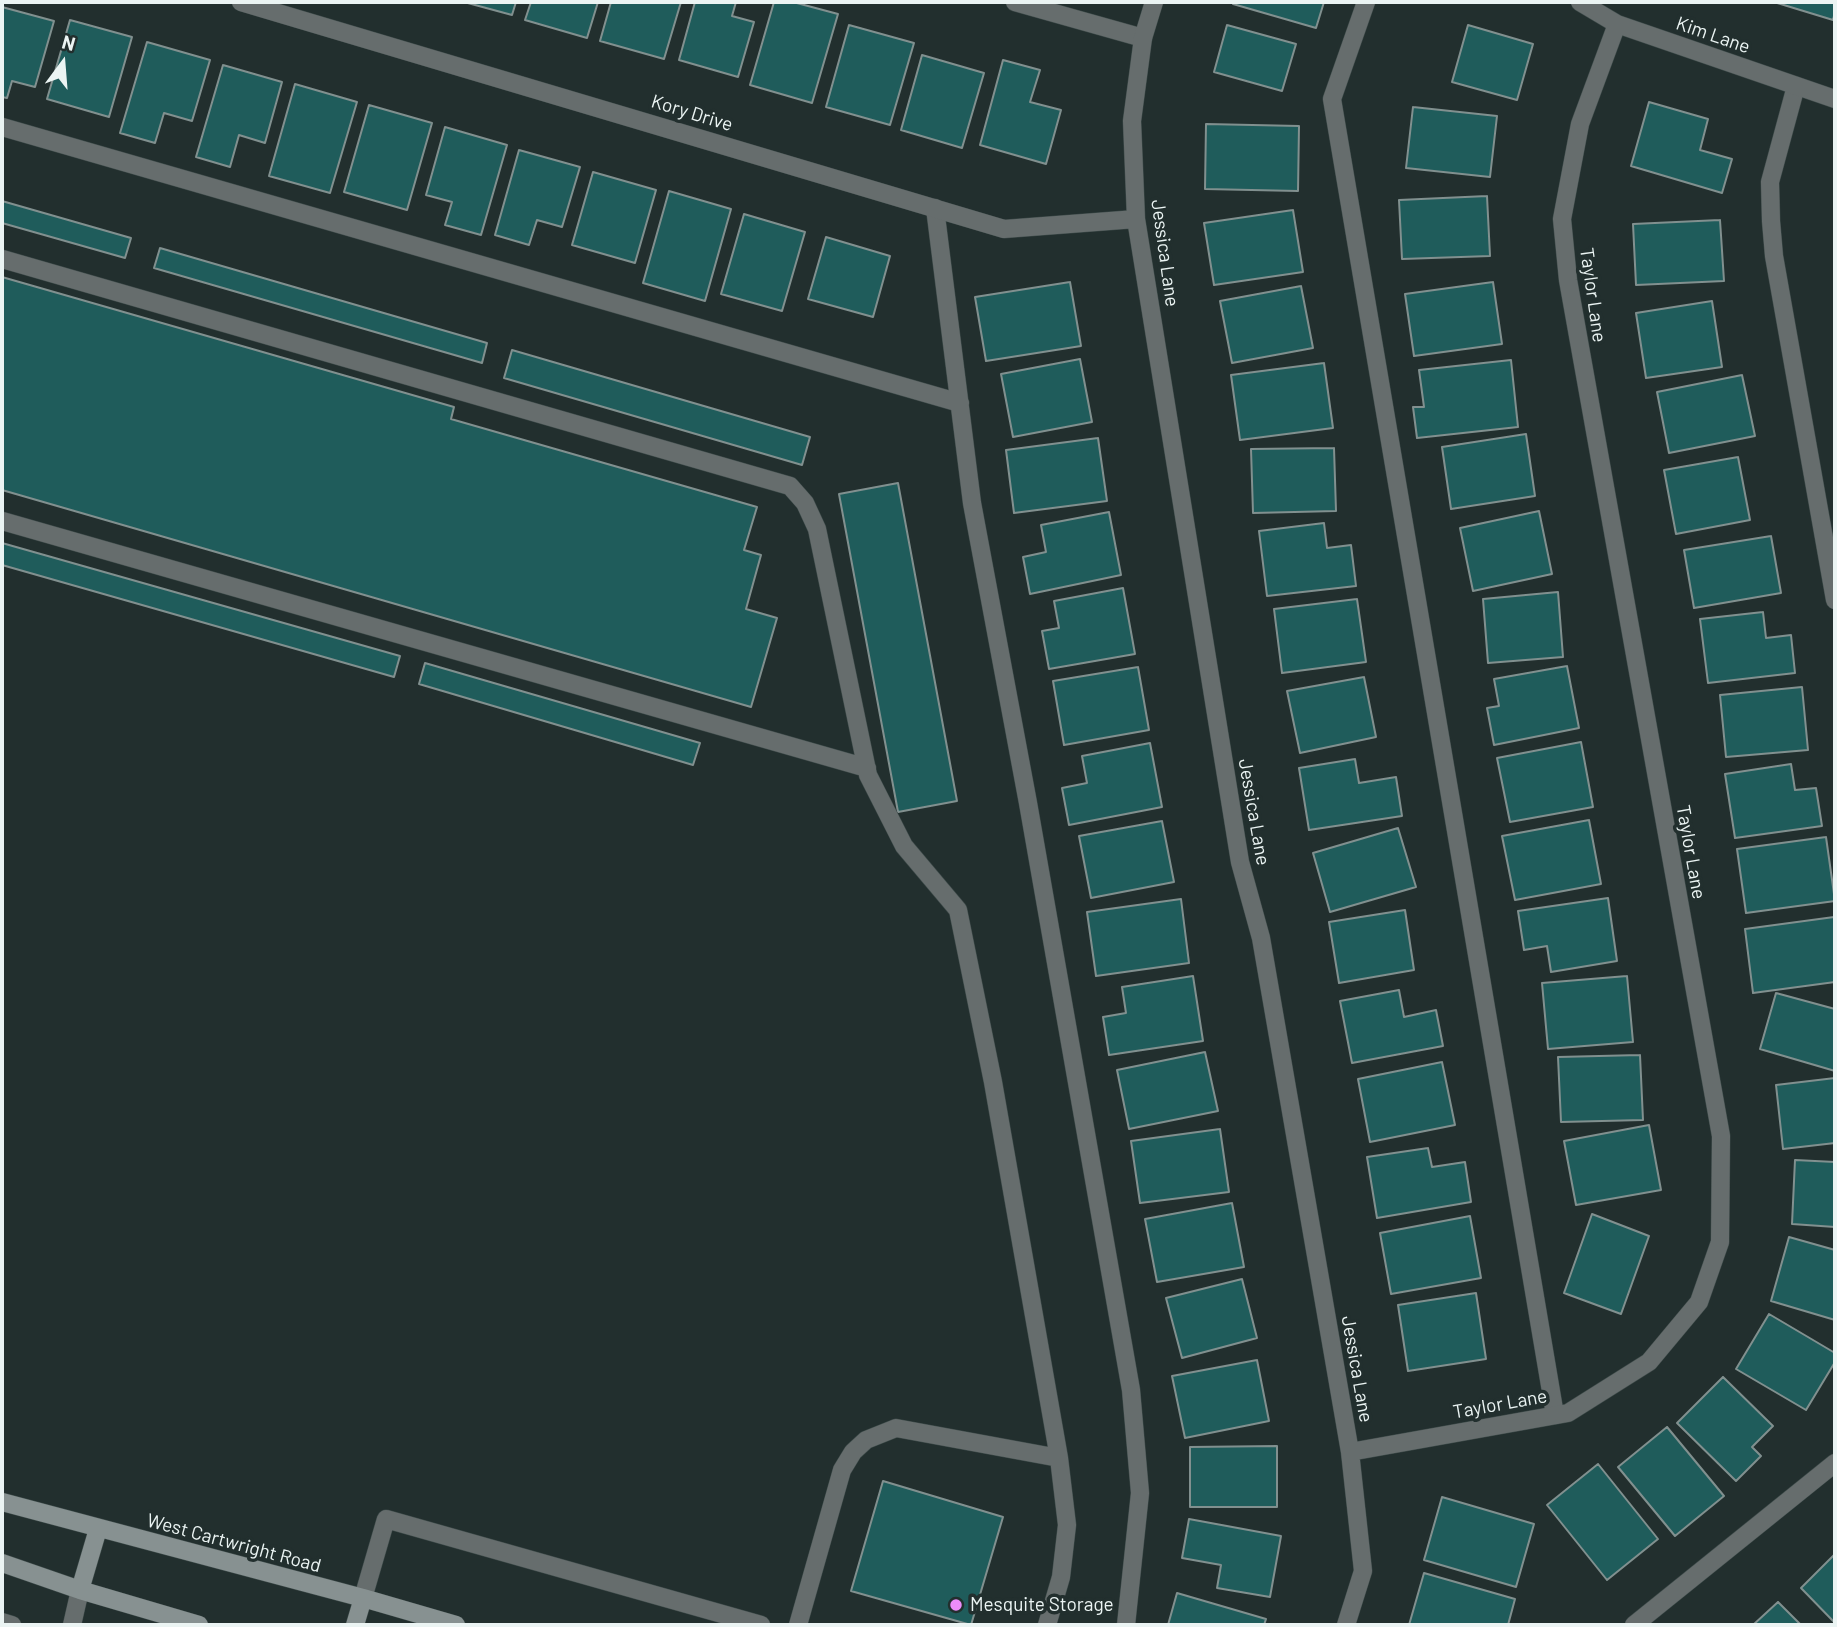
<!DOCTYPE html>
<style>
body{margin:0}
#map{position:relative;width:1837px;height:1627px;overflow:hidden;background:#222f2e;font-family:Barlow,sans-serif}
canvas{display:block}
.frame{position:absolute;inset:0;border:4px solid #ebf4f3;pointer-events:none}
.north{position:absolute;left:28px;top:28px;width:70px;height:70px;-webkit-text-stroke:5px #222f2e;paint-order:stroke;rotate:16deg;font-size:19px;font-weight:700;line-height:28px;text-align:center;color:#ebf4f3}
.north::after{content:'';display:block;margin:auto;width:24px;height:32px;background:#ebf4f3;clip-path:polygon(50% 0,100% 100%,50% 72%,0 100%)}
</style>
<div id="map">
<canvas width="1837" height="1627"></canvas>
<div class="frame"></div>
<div class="north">N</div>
</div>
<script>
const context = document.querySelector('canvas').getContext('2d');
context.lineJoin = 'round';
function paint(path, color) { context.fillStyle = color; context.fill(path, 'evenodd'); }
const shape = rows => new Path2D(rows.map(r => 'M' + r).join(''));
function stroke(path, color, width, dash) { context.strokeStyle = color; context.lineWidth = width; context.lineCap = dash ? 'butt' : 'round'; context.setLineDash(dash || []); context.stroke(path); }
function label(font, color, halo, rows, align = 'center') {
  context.font = font + ' Barlow,sans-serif'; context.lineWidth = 7; context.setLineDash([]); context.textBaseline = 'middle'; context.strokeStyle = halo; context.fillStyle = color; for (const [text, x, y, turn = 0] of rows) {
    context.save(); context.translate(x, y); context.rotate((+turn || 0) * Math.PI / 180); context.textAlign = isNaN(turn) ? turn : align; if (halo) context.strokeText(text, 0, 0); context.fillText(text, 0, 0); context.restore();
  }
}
const building = shape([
 [464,2,516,2,512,15,464,2],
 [531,2,598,2,587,38,525,20,531,2],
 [611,2,681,2,664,59,600,41,611,2],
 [695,2,736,2,732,16,754,22,738,77,679,60,695,2],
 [774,2,793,2,838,14,812,103,750,85,774,2],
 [1234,2,1324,2,1316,28,1233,4,1234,2],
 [1774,2,1835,2,1835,12,1833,20,1774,2],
 [2,7,54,21,35,87,12,81,7,98,2,97,2,7],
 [70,20,132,37,109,117,47,99,70,20],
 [849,25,914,43,890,125,826,107,849,25],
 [1227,25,1296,44,1282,91,1214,72,1227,25],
 [1468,25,1533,44,1517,100,1452,82,1468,25],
 [147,42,210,60,192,121,164,113,155,143,120,133,147,42],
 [922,55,984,73,962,148,901,130,922,55],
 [1003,60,1040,70,1030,102,1061,110,1046,164,980,145,1003,60],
 [223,65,282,82,265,143,239,135,230,167,196,157,223,65],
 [295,84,357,102,330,193,269,176,295,84],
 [1649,102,1708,119,1700,150,1732,159,1722,193,1631,166,1649,102],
 [369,105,432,123,407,210,344,192,369,105],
 [1413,107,1497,116,1490,177,1406,168,1413,107],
 [1206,124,1299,126,1298,191,1205,189,1206,124],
 [445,127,507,145,481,235,445,225,452,202,426,195,445,127],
 [519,150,580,167,562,227,537,220,529,245,495,235,519,150],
 [593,172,656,190,635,263,572,245,593,172],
 [669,191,731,209,705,301,643,283,669,191],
 [1487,196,1490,256,1402,259,1399,200,1487,196],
 [2,201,131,238,125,258,2,223,2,201],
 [1293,210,1303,272,1214,285,1204,223,1293,210],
 [744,214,805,232,782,311,721,294,744,214],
 [1720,220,1724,281,1636,285,1633,224,1720,220],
 [826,237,890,256,873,317,808,299,826,237],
 [160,248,487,343,482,363,154,268,160,248],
 [2,277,454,407,451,419,757,507,744,550,761,555,746,609,777,618,751,707,2,490,2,277],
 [1070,282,1081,346,986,361,975,297,1070,282],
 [1493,282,1502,344,1414,356,1405,294,1493,282],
 [1301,286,1313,348,1232,363,1220,301,1301,286],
 [1712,301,1722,367,1646,378,1636,313,1712,301],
 [512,350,810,437,802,465,504,378,512,350],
 [1080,359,1092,422,1013,437,1001,374,1080,359],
 [1511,360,1518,427,1417,438,1413,407,1424,407,1419,370,1511,360],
 [1324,363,1333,428,1240,440,1231,375,1324,363],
 [1742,375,1755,436,1669,453,1657,392,1742,375],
 [1526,434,1535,496,1451,509,1442,447,1526,434],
 [1098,438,1107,501,1014,513,1006,450,1098,438],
 [1334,448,1336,511,1253,513,1251,449,1334,448],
 [1738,457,1750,520,1676,534,1664,470,1738,457],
 [898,483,957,801,898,812,839,494,898,483],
 [1539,511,1552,574,1473,591,1460,528,1539,511],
 [1109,512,1121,575,1030,594,1023,557,1046,552,1041,525,1109,512],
 [1324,523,1327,548,1351,545,1356,586,1267,596,1259,531,1324,523],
 [1771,536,1781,593,1694,608,1684,550,1771,536],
 [2,543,400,656,394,677,2,565,2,543],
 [1123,588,1135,654,1049,669,1042,631,1059,628,1054,601,1123,588],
 [1558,592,1563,657,1488,663,1483,599,1558,592],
 [1357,599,1366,662,1282,673,1274,609,1357,599],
 [1763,612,1766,638,1791,635,1795,673,1708,683,1700,619,1763,612],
 [425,663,700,743,693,765,419,684,425,663],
 [1567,666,1579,728,1494,745,1487,708,1499,706,1494,679,1567,666],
 [1138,667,1149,730,1064,745,1053,681,1138,667],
 [1364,677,1376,737,1300,753,1287,691,1364,677],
 [1802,687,1808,750,1726,757,1720,695,1802,687],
 [1581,742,1593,807,1510,822,1497,758,1581,742],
 [1150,743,1162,807,1069,825,1062,788,1087,783,1082,756,1150,743],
 [1355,759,1359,783,1396,777,1402,816,1309,830,1299,768,1355,759],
 [1791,764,1795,790,1816,788,1822,826,1735,838,1725,774,1791,764],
 [1589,820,1601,884,1515,900,1502,836,1589,820],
 [1162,821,1174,882,1091,898,1079,836,1162,821],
 [1398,828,1416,887,1330,912,1313,853,1398,828],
 [1826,837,1835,901,1746,913,1737,849,1826,837],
 [1608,898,1617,961,1551,972,1547,946,1524,950,1518,911,1608,898],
 [1181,899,1189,963,1096,976,1087,912,1181,899],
 [1405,910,1414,970,1339,983,1329,922,1405,910],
 [1834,917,1835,982,1753,993,1745,929,1834,917],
 [1193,976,1203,1041,1109,1055,1103,1017,1126,1013,1122,987,1193,976],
 [1627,976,1633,1042,1548,1049,1542,983,1627,976],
 [1399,990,1404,1017,1436,1010,1443,1046,1352,1063,1340,1001,1399,990],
 [1776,993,1835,1009,1835,1071,1760,1049,1776,993],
 [1205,1052,1218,1111,1129,1129,1117,1070,1205,1052],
 [1640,1055,1643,1120,1561,1122,1558,1057,1640,1055],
 [1442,1062,1455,1125,1370,1142,1358,1079,1442,1062],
 [1835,1078,1835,1143,1783,1149,1776,1085,1835,1078],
 [1649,1125,1661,1190,1576,1205,1564,1141,1649,1125],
 [1220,1129,1229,1192,1140,1203,1131,1141,1220,1129],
 [1428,1148,1432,1167,1465,1162,1471,1202,1377,1218,1367,1157,1428,1148],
 [1795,1160,1835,1162,1835,1227,1792,1224,1795,1160],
 [1232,1203,1244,1267,1157,1282,1145,1219,1232,1203],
 [1592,1214,1649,1236,1621,1314,1564,1293,1592,1214],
 [1470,1216,1481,1278,1391,1294,1380,1233,1470,1216],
 [1789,1237,1835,1250,1835,1320,1771,1301,1789,1237],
 [1242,1279,1257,1338,1182,1358,1166,1298,1242,1279],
 [1476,1293,1486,1359,1408,1371,1398,1305,1476,1293],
 [1769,1314,1835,1353,1835,1362,1806,1410,1736,1369,1769,1314],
 [1257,1360,1269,1421,1185,1438,1172,1376,1257,1360],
 [1723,1377,1773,1426,1752,1447,1761,1456,1736,1481,1677,1423,1723,1377],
 [1667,1427,1724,1496,1675,1536,1618,1467,1667,1427],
 [1277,1446,1277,1507,1190,1507,1190,1447,1277,1446],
 [1598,1464,1658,1539,1607,1580,1547,1505,1598,1464],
 [883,1481,1003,1517,971,1625,851,1591,883,1481],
 [1442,1497,1534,1524,1516,1587,1424,1560,1442,1497],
 [1189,1519,1281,1536,1270,1597,1217,1588,1221,1565,1182,1558,1189,1519],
 [1835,1554,1835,1623,1801,1588,1835,1554],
 [1424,1573,1515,1599,1508,1625,1409,1625,1424,1573],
 [1177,1593,1266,1619,1264,1625,1168,1625,1177,1593],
 [1778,1602,1801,1625,1753,1625,1778,1602]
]);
paint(building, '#1f5c5b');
stroke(building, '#81908f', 2);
const lane = shape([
 [1015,2,1143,38],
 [1366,2,1332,99,1555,1415],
 [1796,86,1770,182,1771,221,1774,256,1835,600],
 [2,127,960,403],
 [935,208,972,503,1028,803,1131,1390,1140,1493,1126,1625],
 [2,259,790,486,805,503,817,529,868,775,904,846,958,910,993,1082,1059,1458,1067,1525,1061,1577,1047,1625],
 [2,521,867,768],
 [363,1598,386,1519,761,1625],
 [2,1622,12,1625],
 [72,1625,80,1590],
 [798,1625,842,1470,853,1452,866,1440,896,1428,1059,1458],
 [1634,1625,1835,1463]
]);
const street = shape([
 [241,2,1004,229,1136,219],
 [1154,2,1143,38,1132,121,1136,219,1240,862,1261,938,1350,1452,1363,1571,1346,1625],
 [1580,2,1617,24,1835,99],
 [1350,1452,1568,1413,1649,1362,1699,1302,1720,1242,1721,1136,1568,280,1562,219,1580,124,1617,24]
]);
const secondary = shape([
 [2,1502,363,1598,456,1625],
 [2,1563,80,1590,199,1625],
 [80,1590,98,1529],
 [355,1625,363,1598]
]);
stroke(lane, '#3e4b4a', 19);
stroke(street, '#3e4b4a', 19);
stroke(secondary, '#3e4b4a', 19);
stroke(lane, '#666d6d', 18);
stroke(street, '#666d6d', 18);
stroke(secondary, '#879191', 18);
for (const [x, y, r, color] of [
 [956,1605,7,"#ec8cfa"]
]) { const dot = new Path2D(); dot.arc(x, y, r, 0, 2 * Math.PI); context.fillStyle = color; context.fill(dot); stroke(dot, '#222f2e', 2.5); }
label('19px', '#ebf4f3', '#222f2e', [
 ["Kim Lane",1713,35,19],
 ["Kory Drive",692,113,17],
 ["Jessica Lane",1165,253,82],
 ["Taylor Lane",1593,295,82],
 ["Jessica Lane",1254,812,80],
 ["Taylor Lane",1691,852,80],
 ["Jessica Lane",1357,1369,80],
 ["Taylor Lane",1500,1404,-10],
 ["West Cartwright Road",234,1543,15]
]);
label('19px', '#ebf4f3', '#222f2e', [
 ["Mesquite Storage",970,1605]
], 'left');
</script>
